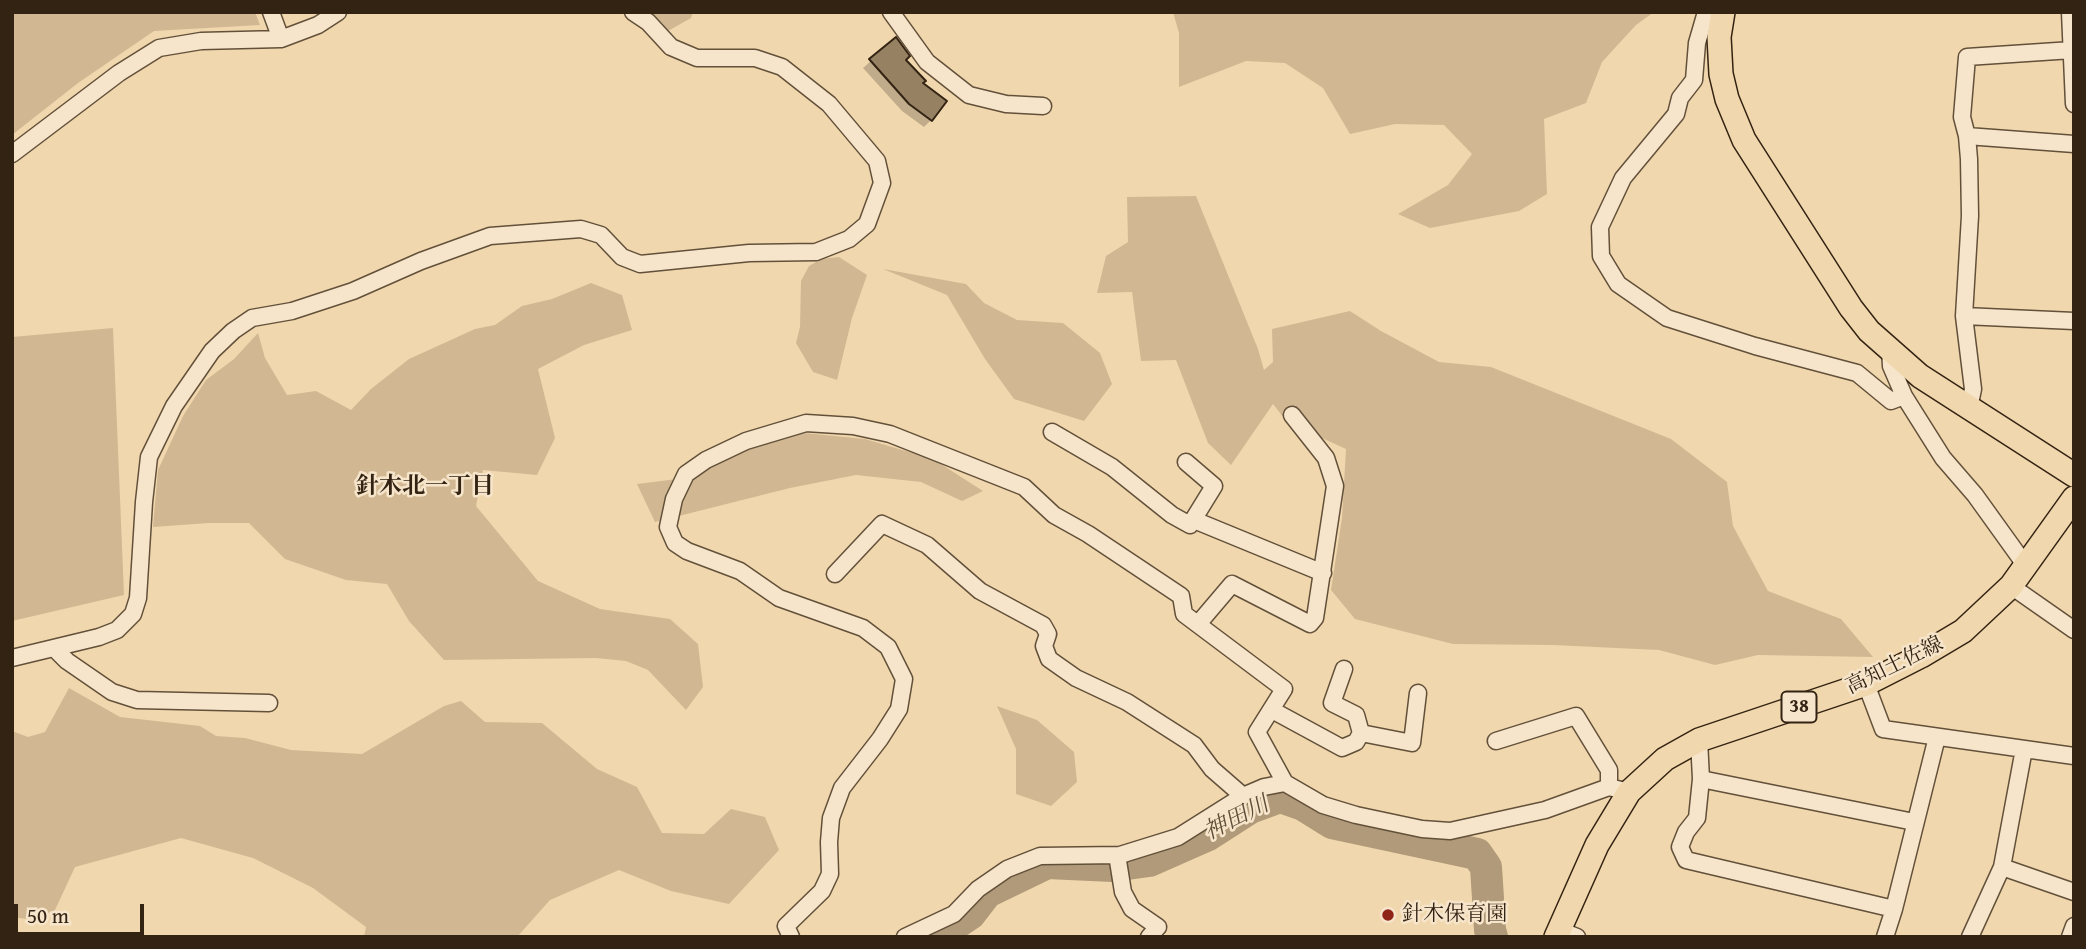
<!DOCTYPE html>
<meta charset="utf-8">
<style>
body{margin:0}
#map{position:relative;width:2086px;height:949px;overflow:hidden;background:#f1d7ad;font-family:"Gentium Book Plus",serif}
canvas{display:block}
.frame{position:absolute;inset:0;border:14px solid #332313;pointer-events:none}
.scale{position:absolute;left:14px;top:904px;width:130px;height:32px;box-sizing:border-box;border:4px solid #332313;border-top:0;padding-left:9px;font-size:21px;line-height:24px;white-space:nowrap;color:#332313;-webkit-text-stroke:5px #f6e5ca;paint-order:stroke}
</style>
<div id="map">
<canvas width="2086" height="949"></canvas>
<div class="frame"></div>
<div class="scale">50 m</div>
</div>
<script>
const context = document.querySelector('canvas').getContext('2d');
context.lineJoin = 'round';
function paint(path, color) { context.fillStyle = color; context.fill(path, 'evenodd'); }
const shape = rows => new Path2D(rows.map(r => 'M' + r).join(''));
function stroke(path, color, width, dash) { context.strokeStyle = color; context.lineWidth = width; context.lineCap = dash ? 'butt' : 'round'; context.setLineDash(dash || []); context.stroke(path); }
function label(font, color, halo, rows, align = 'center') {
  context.font = font + ' "Gentium Book Plus","Noto Serif JP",serif'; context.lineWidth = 5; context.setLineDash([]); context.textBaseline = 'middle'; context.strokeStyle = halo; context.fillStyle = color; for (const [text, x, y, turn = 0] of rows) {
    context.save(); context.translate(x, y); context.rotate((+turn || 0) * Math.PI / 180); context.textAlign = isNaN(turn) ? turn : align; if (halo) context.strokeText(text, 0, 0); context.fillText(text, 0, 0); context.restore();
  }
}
paint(shape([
 [12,12,255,12,260,25,154,31,78,83,12,135],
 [647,12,693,12,691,18,668,31],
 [1173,12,1654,12,1636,25,1602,62,1586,103,1544,119,1547,194,1519,211,1430,228,1398,214,1448,185,1472,154,1444,125,1395,124,1350,134,1323,88,1285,63,1246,61,1179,87,1179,33],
 [1196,196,1258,349,1264,370,1273,362,1272,329,1350,311,1381,331,1439,362,1491,367,1671,439,1727,482,1733,526,1768,591,1841,619,1873,657,1758,655,1715,665,1659,650,1553,645,1453,644,1355,619,1331,590,1342,518,1346,449,1287,422,1273,404,1231,465,1208,443,1176,360,1141,361,1132,292,1097,293,1106,256,1128,242,1127,197],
 [839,257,867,275,852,318,837,380,813,372,796,343,800,327,801,281,809,266,821,259],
 [883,269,966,284,984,303,1017,320,1063,323,1100,353,1112,384,1084,421,1014,399,985,359,947,295],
 [591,283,622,295,632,330,584,345,538,369,555,438,537,475,483,470,476,506,538,581,600,609,670,619,698,644,703,687,686,710,648,670,626,661,596,658,444,660,409,621,387,584,346,580,285,559,249,523,209,523,153,527,158,470,183,416,206,380,234,359,258,333,265,358,287,395,316,391,351,410,371,389,409,359,475,329,495,325,522,306,552,299],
 [113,328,124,595,12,621,12,337],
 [804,433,865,439,933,459,983,491,962,501,921,482,856,475,790,488,655,522,637,484,685,478,748,447],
 [69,688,120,717,200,726,216,736,245,738,291,750,362,754,444,706,461,701,485,722,542,723,597,769,637,787,662,833,704,834,731,809,765,817,779,850,729,904,671,891,619,870,550,900,517,937,364,937,366,927,313,888,253,858,181,838,75,867,55,910,34,920,12,917,12,731,28,737,45,732],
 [997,706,1037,720,1074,752,1077,782,1051,806,1016,794,1016,749]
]), '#d1b893');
paint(shape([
 [896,39,904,60,921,83,931,120,924,127,902,111,863,68]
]), '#0003');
stroke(shape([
 [929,937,943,932,970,914,987,892,1047,863,1113,866,1149,861,1208,835,1250,808,1280,797,1303,805,1332,823,1477,854,1486,867,1490,930,1492,937]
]), '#b09a79', 32);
const building = shape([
 [896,37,910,56,906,60,926,81,923,83,947,101,932,121,909,104,869,59,896,37]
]);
paint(building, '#968163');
stroke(building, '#332313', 2);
const minor = shape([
 [271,12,281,39,318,25,338,12],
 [891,12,927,62,969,95,1006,104,1043,106],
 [1706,12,1697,43,1694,80,1680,98,1676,114,1623,178,1600,227,1601,256,1618,284,1667,318,1755,346,1857,373,1891,401,1904,396],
 [2070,12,2074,104],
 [1967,136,2074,144],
 [12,154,119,73,159,48,201,41,281,39],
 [1964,316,2074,321],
 [1890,349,1891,366,1904,396,1943,458,1975,495,2026,566],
 [1969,408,1973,389,1964,316,1970,216,1969,159,1967,136,1962,117,1967,57,2072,50],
 [1052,432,1112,467,1172,515,1190,525,1214,486,1186,462],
 [1194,520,1323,573],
 [835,574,882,524,927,545,980,591,1043,625,1048,634,1044,646,1049,659,1076,678,1127,702,1194,745,1212,769,1243,796],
 [2011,586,2074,630],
 [1198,624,1232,584,1310,624,1315,618,1335,486,1326,458,1292,415],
 [54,648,67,661,112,692,137,700,269,703],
 [12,658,99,637,117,630,133,614,138,598,144,502,149,457,174,406,212,351,233,331,252,318,292,311,353,291,421,261,490,236,581,229,601,235,622,257,640,264,749,253,816,252,849,239,867,224,882,183,877,161,829,104,782,67,755,58,697,58,671,47,648,22,633,12],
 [1344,669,1332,703,1356,715,1361,733,1412,743,1418,693],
 [1866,684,1883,729,2074,756],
 [1272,710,1342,748,1356,742,1361,733],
 [1699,740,1701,779,1914,822],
 [1496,741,1576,716,1609,770,1609,787],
 [2024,749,2002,867,2074,892],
 [1701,779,1697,818,1686,832,1680,847,1686,860,1894,909],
 [1120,855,1118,861,1123,892,1132,909,1158,927,1149,937],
 [1559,930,1577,937],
 [791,937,786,926,822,891,830,874,829,842,831,818,842,788,880,739,899,709,904,679,888,647,863,628,779,598,740,571,687,551,675,543,668,527,674,499,686,474,706,460,746,441,806,423,853,426,890,434,1024,487,1054,515,1088,534,1181,596,1184,614,1284,689,1257,732,1285,783,1323,805,1356,815,1422,829,1450,831,1545,810,1609,787,1629,792],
 [905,937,954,914,978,889,1007,869,1040,856,1120,855,1178,837,1243,796,1264,787,1285,783],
 [1885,937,1894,909,1937,737],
 [1970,937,2002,867],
 [2070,937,2074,926]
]);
const primary = shape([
 [1723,12,1719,37,1721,74,1727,99,1744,140,1851,308,1869,331,1920,376,2074,475],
 [1556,937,1597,845,1629,792,1665,759,1699,740,1866,684,1921,656,1963,631,2011,586,2074,498]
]);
stroke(minor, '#62503a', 19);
stroke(primary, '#332313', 26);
stroke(minor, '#f6e5ca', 16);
stroke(primary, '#f1d7ad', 23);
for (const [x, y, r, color] of [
 [1388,915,7,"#8f2418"]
]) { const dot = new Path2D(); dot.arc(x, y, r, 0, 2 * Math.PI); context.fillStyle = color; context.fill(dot); stroke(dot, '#f6e5ca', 2.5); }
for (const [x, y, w] of [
 [1799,707,35]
]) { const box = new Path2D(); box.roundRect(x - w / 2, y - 15.5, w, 31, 5); context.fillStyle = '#f6e5ca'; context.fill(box); stroke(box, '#332313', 2); }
label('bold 19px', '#332313', null, [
 ["38",1799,707]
]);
label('21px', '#332313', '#f6e5ca', [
 ["高知土佐線",1895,666,-26]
]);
label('21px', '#332313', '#f6e5ca', [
 ["針木保育園",1402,915]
], 'left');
label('bold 23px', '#332313', '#f6e5ca', [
 ["針木北一丁目",425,487]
]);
label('italic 23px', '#5f4d37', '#f6e5ca', [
 ["神田川",1237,819,-27]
]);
</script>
